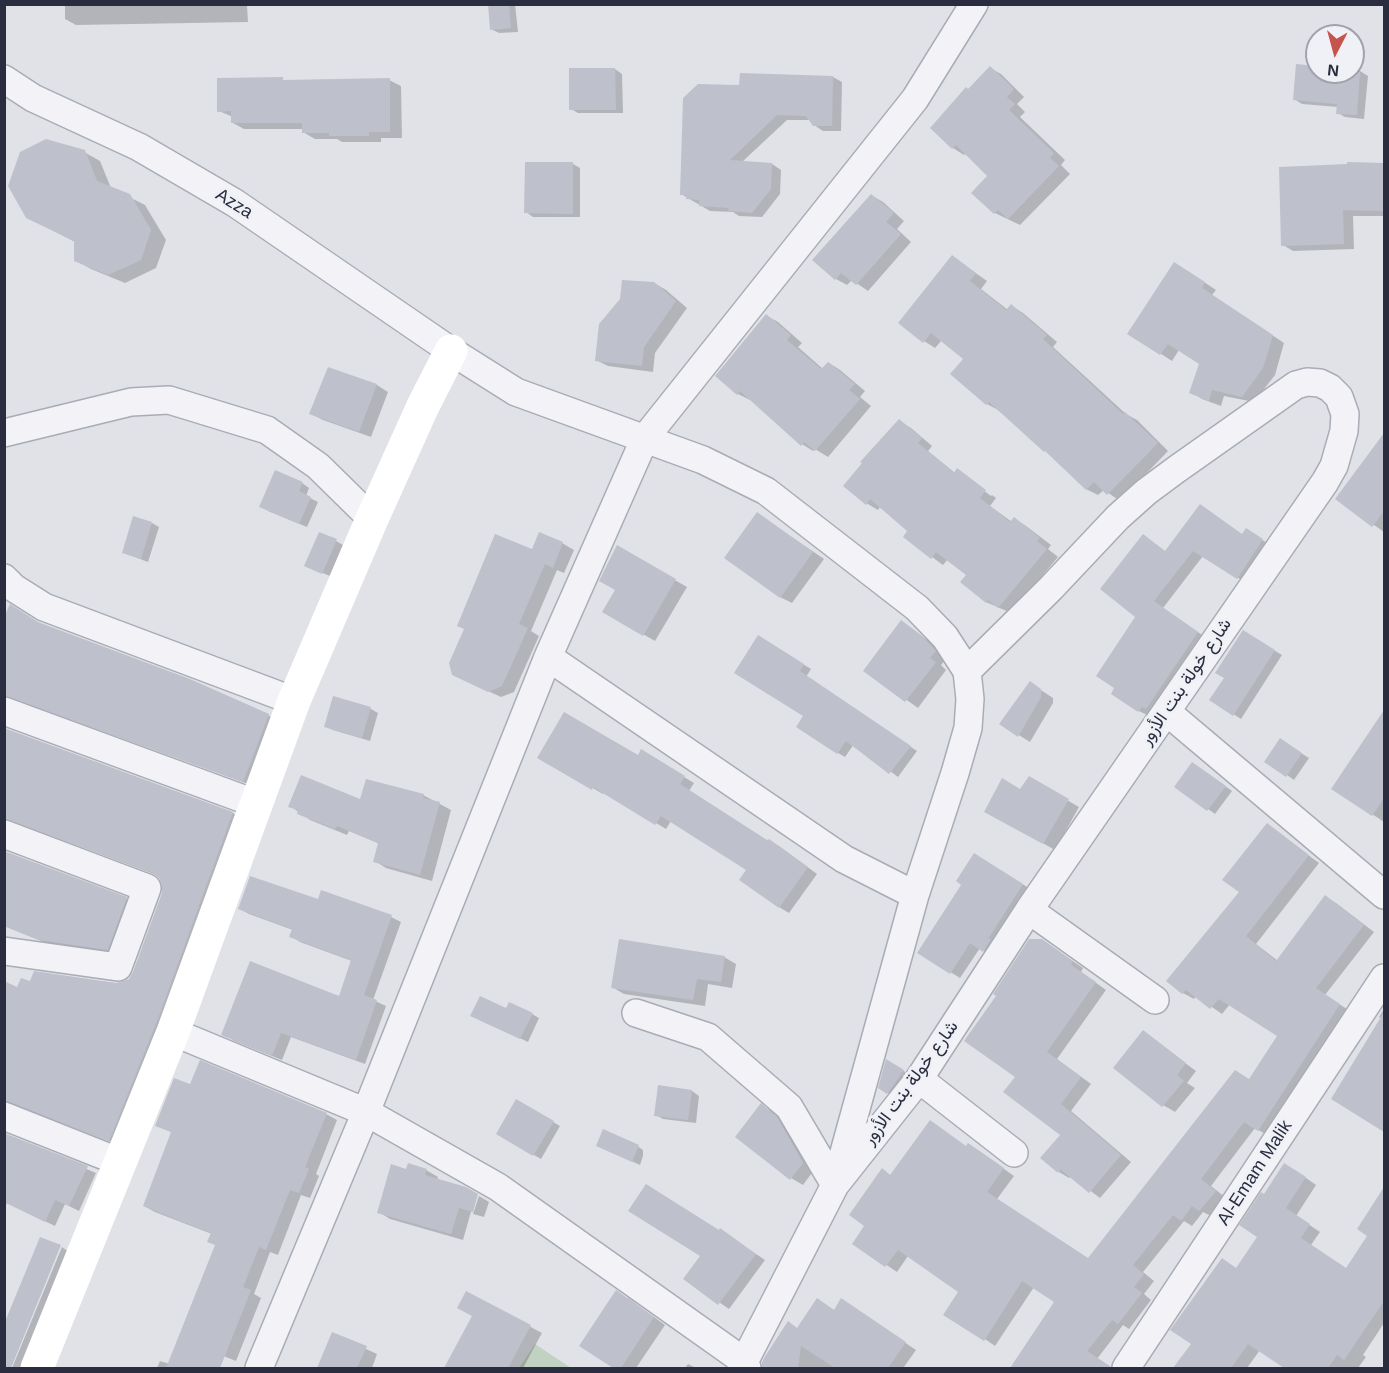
<!DOCTYPE html>
<meta charset="utf-8">
<style>
body{margin:0}
#map{position:relative;width:1389px;height:1373px;overflow:hidden;background:#e0e2e8;font-family:Arial,sans-serif}
canvas{display:block}
.frame{position:absolute;inset:0;border:6px solid #2a2d3f;pointer-events:none}
.north{position:absolute;left:1305px;top:24px;width:60px;height:60px;box-sizing:border-box;background:#eff1f6;border:2px solid #a0a3ad;border-radius:50%;rotate:186deg;font-size:16px;font-weight:700;line-height:24px;text-align:center;color:#2a2d3f}
.north::after{content:'';display:block;margin:auto;width:21px;height:27px;background:#c6544c;clip-path:polygon(50% 0,100% 100%,50% 72%,0 100%)}
</style>
<div id="map">
<canvas width="1389" height="1373"></canvas>
<div class="frame"></div>
<div class="north">N</div>
</div>
<script>
const context = document.querySelector('canvas').getContext('2d');
context.lineJoin = 'round';
function paint(path, color) { context.fillStyle = color; context.fill(path, 'evenodd'); }
const shape = rows => new Path2D(rows.map(r => 'M' + r).join(''));
function stroke(path, color, width, dash) { context.strokeStyle = color; context.lineWidth = width; context.lineCap = dash ? 'butt' : 'round'; context.setLineDash(dash || []); context.stroke(path); }
function label(font, color, halo, rows, align = 'center') {
  context.font = font + ' Arial,Vazirmatn,sans-serif'; context.lineWidth = 6; context.setLineDash([]); context.textBaseline = 'middle'; context.strokeStyle = halo; context.fillStyle = color; for (const [text, x, y, turn = 0] of rows) {
    context.save(); context.translate(x, y); context.rotate((+turn || 0) * Math.PI / 180); context.textAlign = isNaN(turn) ? turn : align; if (halo) context.strokeText(text, 0, 0); context.fillText(text, 0, 0); context.restore();
  }
}
paint(shape([
 [535,1344,571,1368,519,1368]
]), '#c2d2c2');
paint(shape([
 [65,4,259,4,247,5,248,22,76,25,65,19],
 [489,4,515,4,518,32,499,33,491,29],
 [1317,67,1317,72,1353,71,1360,71,1368,76,1364,119,1345,117,1338,113,1338,107,1302,104,1294,99],
 [990,68,1001,74,1024,97,1017,104,1025,112,1020,117,1065,160,1061,165,1070,174,1020,225,995,213,973,193,989,176,966,153,964,155,953,148,932,128],
 [615,69,622,74,623,113,578,113,571,109],
 [833,77,842,82,841,131,823,131,814,125,811,120,787,120,742,162,772,164,781,170,780,194,762,217,739,216,733,212,710,211,681,194,741,86],
 [218,80,389,80,401,86,402,138,381,138,381,142,342,142,337,139,315,139,303,132,303,129,244,129,233,123,233,117,219,111],
 [84,152,100,161,111,188,145,205,166,240,156,268,125,283,91,269,75,260,75,242,27,217],
 [573,164,580,168,580,217,533,217,526,212],
 [1349,164,1384,164,1384,216,1353,216,1354,249,1293,251,1283,245],
 [871,195,883,202,904,221,897,229,911,242,868,291,852,280,847,285,836,279],
 [953,257,987,281,981,289,1008,310,1012,306,1023,313,1057,342,1053,347,1126,414,1137,420,1168,451,1120,501,1104,490,1098,495,1086,489,1050,454,998,410,987,404,966,359,942,340,935,348,924,341],
 [1186,270,1216,290,1212,295,1284,343,1275,375,1254,402,1224,396,1221,406,1202,399,1191,392,1200,364,1179,350,1172,361,1129,333],
 [654,283,666,290,687,308,655,353,653,372,608,366,596,360],
 [767,316,778,322,802,343,798,347,823,369,829,363,840,370,865,391,860,397,871,406,828,457,815,449,813,451,802,444,751,399,750,400,738,394,717,375],
 [329,369,377,385,388,392,371,437,323,420,311,414],
 [899,421,911,428,932,446,928,451,955,473,958,470,967,476,967,478,991,496,992,495,996,498,990,506,1012,522,1015,519,1026,526,1051,545,1048,549,1058,557,1011,613,986,602,968,575,948,559,943,565,905,537,909,531,880,507,878,510,866,503],
 [1375,448,1384,454,1384,532,1337,499],
 [302,483,309,488,306,496,318,502,307,527,268,511],
 [1200,506,1243,535,1256,536,1272,546,1248,584,1203,556,1163,608,1208,639,1149,716,1139,711,1137,616,1144,536,1166,552],
 [758,514,824,559,792,603,780,597],
 [152,523,159,527,148,562,124,553],
 [336,541,343,545,330,576,313,569],
 [562,543,574,550,564,573,557,570,531,631,539,636,514,692,501,697,466,681,533,551],
 [617,547,687,587,655,641,604,612,617,589],
 [902,622,933,644,946,659,941,665,946,670,918,708,866,671],
 [39,623,190,680,276,719,251,785,18,700,4,700,4,683],
 [1243,632,1282,655,1241,719,1211,700,1226,678],
 [759,637,811,669,806,677,917,751,898,777,854,744,845,757,838,753,805,716],
 [1030,683,1053,698,1053,703,1030,742,1001,724],
 [334,698,371,709,378,713,370,741,333,730,325,726],
 [1375,727,1384,733,1384,822,1333,788],
 [4,730,233,813,242,819,119,1145,20,1106,12,1105,4,1109,4,983,18,989,31,983,35,973,123,984,130,980,134,973,163,894,164,886,159,876,21,824,11,823,4,827],
 [1288,745,1309,758,1294,780,1287,775],
 [641,751,694,783,689,791,768,842,779,846,817,874,789,913,779,907,748,870,671,821,666,829,604,792,603,794,539,757,638,757],
 [1200,768,1232,791,1215,814,1176,786],
 [1029,778,1079,807,1055,850,986,811,1021,791],
 [423,795,451,810,432,881,386,868,375,861,380,844,349,831,347,835,310,820,290,806],
 [1267,825,1319,863,1256,944,1278,961,1326,897,1336,903,1374,932,1325,995,1350,1011,1269,1136,1255,1128,1211,1186,1226,1198,1211,1216,1203,1212,1192,1226,1184,1221,1143,1272,1154,1281,1144,1294,1151,1300,1129,1329,1123,1325,1097,1359,1112,1368,1012,1368,1056,1301,1034,1287,995,1346,985,1339,960,1292,908,1256,897,1272,854,1243,866,1226,882,1170,892,1176,967,1147,979,1151,1014,1176,997,1199,1089,1259,1250,1081,1279,1035,1230,1004,1222,1014,1196,996,1194,999,1183,993,1168,981,1241,892],
 [984,860,1032,890,993,956,980,948,960,978,920,953],
 [126,899,136,904,117,954,51,945,4,926],
 [240,909,391,917,401,922,373,1000,386,1006,365,1064,291,1037,282,1060,232,1040,340,998,352,961,300,942,291,936,293,930,249,914],
 [1042,940,1083,968,1081,972,1106,990,1057,1059,1091,1084,1071,1111,1131,1162,1100,1198,1071,1176,1069,1178,1059,1172,1062,1134,1017,1076],
 [724,957,736,964,732,988,708,984,705,1006,624,994,612,987],
 [1384,1009,1384,1130,1333,1099,1382,1019,1379,1017],
 [507,1011,532,1014,539,1018,528,1042,479,1019],
 [1143,1032,1196,1071,1187,1083,1195,1088,1175,1112,1163,1105],
 [887,1061,910,1075,895,1097,880,1088],
 [191,1086,326,1114,337,1120,316,1174,319,1176,310,1198,301,1195,278,1255,270,1252,254,1294,261,1298,236,1361,221,1355,216,1368,157,1368,160,1361,170,1364,216,1246,212,1234,155,1212,144,1206,173,1133,157,1125],
 [692,1091,699,1096,696,1123,663,1119,656,1115],
 [517,1101,560,1126,541,1159,498,1134],
 [761,1105,773,1112,788,1126,814,1170,803,1185,791,1178],
 [4,1135,96,1173,79,1211,65,1204,55,1226,7,1203,4,1209],
 [636,1145,643,1150,643,1156,640,1165,605,1149],
 [407,1170,426,1170,438,1177,437,1180,476,1194,463,1240,390,1219,379,1212],
 [1296,1171,1316,1185,1296,1216,1320,1232,1311,1245,1347,1269,1369,1236,1359,1229,1384,1190,1384,1323,1363,1355,1366,1357,1358,1368,1287,1368,1260,1350,1247,1368,1175,1368,1193,1344,1259,1237,1265,1196],
 [479,1196,489,1202,484,1217,473,1214],
 [729,1236,765,1260,729,1309,685,1279],
 [62,1247,69,1252,21,1368,12,1368],
 [467,1293,542,1333,523,1368,456,1368,448,1364,474,1316],
 [628,1298,665,1325,636,1368,616,1368,581,1345],
 [852,1307,916,1350,904,1367,906,1368,763,1368,764,1361,798,1329,835,1311],
 [333,1334,377,1354,372,1368,319,1368],
 [688,1364,696,1368,685,1368]
]), '#0003');
paint(shape([
 [488,4,509,4,511,28,490,30],
 [1296,64,1317,66,1317,72,1360,72,1357,115,1336,114,1337,104,1293,100],
 [990,66,1014,89,1007,97,1015,104,1009,110,1054,153,1050,158,1059,166,1008,219,998,210,994,214,971,193,987,176,956,145,952,149,930,128,966,87,968,89],
 [569,68,615,68,616,110,569,110],
 [740,73,833,76,832,126,813,126,806,116,777,115,730,160,772,163,771,189,752,213,728,211,729,208,699,206,699,200,686,199,686,195,680,195,683,98,698,84,739,85],
 [283,77,283,80,390,78,390,132,369,132,369,136,329,136,329,133,302,133,302,123,231,123,231,111,217,112,217,78],
 [46,139,85,150,97,181,130,194,151,230,141,260,108,275,74,261,74,241,26,218,8,186,20,152],
 [525,162,573,162,573,214,524,213],
 [1347,162,1384,163,1384,211,1343,210,1344,244,1281,246,1279,167,1347,164],
 [871,194,894,213,886,222,901,234,856,285,841,273,835,280,812,260],
 [952,255,976,273,970,281,1006,310,1011,304,1047,335,1043,339,1123,414,1125,412,1158,443,1107,495,1094,482,1086,490,1045,451,1044,452,989,402,986,405,950,374,963,359,931,333,923,343,898,323],
 [1174,262,1205,282,1202,288,1273,335,1263,368,1242,397,1212,390,1209,401,1189,393,1199,364,1168,344,1160,355,1127,334],
 [622,280,654,282,676,301,644,347,642,366,595,361,599,324,620,299],
 [766,314,791,335,787,340,821,369,828,362,855,384,849,390,860,399,815,451,804,442,801,446,740,391,737,395,715,376],
 [328,367,377,384,359,432,309,414],
 [899,419,922,438,918,443,954,473,957,468,986,490,980,498,1010,522,1014,517,1040,538,1037,541,1047,549,998,608,988,600,986,603,960,582,966,575,936,552,931,559,903,537,907,531,870,499,866,505,843,486,862,463,860,462],
 [1384,433,1384,511,1372,527,1335,499],
 [275,470,303,482,299,491,311,497,299,524,259,507],
 [1200,504,1242,534,1246,528,1263,539,1237,579,1193,551,1154,601,1198,632,1146,709,1142,707,1138,712,1111,694,1114,688,1096,676,1135,617,1100,589,1143,534,1165,551],
 [757,512,813,552,780,598,724,558],
 [133,516,152,522,141,559,122,553],
 [319,532,337,539,322,574,304,566],
 [539,532,563,542,553,568,545,564,519,624,528,628,502,686,488,692,452,675,449,663,464,629,457,626,495,534,532,549],
 [617,545,676,579,643,636,602,612,615,590,599,581],
 [10,604,38,622,190,679,269,714,243,782,4,696,4,617],
 [901,620,921,635,936,651,930,658,936,662,905,702,863,671],
 [1243,630,1275,650,1233,716,1209,700,1224,678,1215,673],
 [758,635,804,664,800,671,911,746,889,774,846,741,837,754,796,727,803,716,734,673],
 [1030,681,1041,689,1041,697,1018,737,999,724],
 [333,696,371,707,362,738,324,727],
 [1384,710,1384,798,1372,816,1331,789],
 [564,712,638,755,641,749,685,776,680,784,767,840,769,839,808,867,779,908,739,880,746,870,661,816,655,825,593,787,592,790,537,758],
 [4,728,233,812,159,1016,109,1141,4,1101,4,981,17,987,21,978,30,981,34,971,116,983,129,979,133,972,162,893,162,885,159,878,153,873,4,819],
 [1280,738,1302,753,1286,777,1264,762],
 [1192,762,1226,786,1207,811,1174,787],
 [301,775,360,799,366,779,424,794,423,798,440,802,420,875,373,862,378,843,337,826,335,829,297,814,298,810,288,807],
 [1029,776,1069,799,1043,844,984,812,1002,778,1020,789],
 [1267,823,1309,855,1246,936,1276,961,1325,895,1364,925,1316,988,1340,1004,1258,1131,1244,1122,1201,1179,1216,1191,1199,1211,1192,1206,1181,1221,1173,1215,1133,1265,1144,1274,1134,1287,1142,1293,1118,1324,1112,1320,1087,1351,1110,1366,1110,1368,1010,1368,1054,1302,1022,1281,984,1341,943,1315,958,1292,898,1250,885,1267,852,1244,864,1226,849,1215,882,1168,890,1175,930,1120,966,1146,968,1143,1004,1168,987,1192,1088,1258,1235,1070,1249,1079,1277,1036,1219,999,1210,1009,1186,990,1182,994,1166,981,1239,892,1222,880],
 [4,851,127,897,108,950,40,940,4,926],
 [974,853,1023,884,988,939,991,939,983,952,970,943,950,974,917,953,961,885,956,881],
 [250,876,318,899,321,890,392,915,364,995,377,1000,356,1060,281,1033,272,1056,221,1035,250,961,339,996,351,960,289,937,292,929,238,909],
 [619,939,725,956,721,982,697,979,693,1000,611,988],
 [1029,939,1042,939,1073,961,1071,965,1096,982,1047,1052,1081,1077,1061,1104,1121,1155,1089,1193,1060,1169,1058,1173,1040,1158,1060,1135,1003,1092,1015,1077,964,1041,996,996,993,994],
 [480,996,506,1008,509,1002,533,1013,520,1039,470,1016],
 [1384,1012,1384,1132,1331,1099],
 [1143,1030,1186,1063,1177,1075,1184,1081,1162,1107,1113,1068],
 [886,1059,904,1070,887,1094,878,1088],
 [200,1060,327,1113,305,1167,309,1169,299,1193,290,1190,266,1250,259,1247,243,1287,251,1290,220,1368,166,1368,215,1245,207,1242,211,1233,143,1206,171,1132,155,1126,174,1078,190,1084],
 [658,1085,692,1090,688,1120,654,1116],
 [516,1099,554,1121,533,1156,496,1134],
 [761,1103,777,1117,803,1163,790,1180,735,1137],
 [603,1129,639,1145,632,1162,596,1146],
 [4,1133,88,1166,69,1206,55,1200,45,1222,4,1202],
 [408,1163,427,1169,425,1175,466,1187,478,1194,473,1212,459,1208,451,1234,377,1213,391,1164,406,1169],
 [1284,1163,1306,1177,1286,1208,1310,1224,1301,1238,1346,1268,1367,1236,1357,1229,1384,1187,1384,1301,1344,1360,1337,1355,1328,1368,1284,1368,1248,1344,1231,1368,1173,1368,1191,1344,1170,1330,1222,1258,1236,1268,1257,1237,1239,1225,1261,1192,1264,1194],
 [646,1184,719,1230,720,1228,756,1254,718,1305,683,1279,700,1256,628,1211],
 [40,1237,61,1245,11,1368,4,1368,4,1324],
 [616,1290,654,1317,621,1368,613,1368,579,1346],
 [466,1291,531,1325,508,1368,444,1368,472,1316,457,1308],
 [817,1298,834,1310,841,1298,906,1342,888,1368,835,1368,801,1346,798,1368,762,1368,762,1362,764,1358,788,1321,797,1328],
 [332,1332,367,1346,357,1368,317,1368]
]), '#bec0cb');
const street = shape([
 [4,79,33,98,139,147,235,203,451,351,516,392,703,460,766,491,917,608,945,637,967,671,970,699,968,728,955,773,915,895,835,1185],
 [4,433,131,402,169,400,267,430,318,466,372,519],
 [4,578,14,588,44,607,294,701],
 [548,657,844,859,915,895],
 [4,711,257,804],
 [1167,712,1384,895],
 [4,834,147,888,118,967,4,951],
 [1029,910,1155,1000],
 [636,1013,708,1037,789,1107,835,1185],
 [173,1032,366,1112,498,1187,745,1362,747,1368],
 [919,1079,1014,1153],
 [4,1116,120,1162],
 [259,1368,366,1112,548,657,645,438,915,99,974,4],
 [741,1368,835,1185,919,1079,1029,910,1325,482,1334,466,1344,431,1345,414,1339,397,1330,388,1320,383,1307,382,1296,385,1177,469,1146,492,1118,517,1051,588,967,671],
 [1126,1368,1384,978]
]);
stroke(street, '#a9acb5', 30);
stroke(street, '#f3f3f7', 27);
stroke(shape([
 [37,1368,173,1032,294,701,372,519,423,406,451,351]
]), '#fff', 33);
label('18px', '#2a2d3f', '#eff1f6', [
 ["Azza",234,204,32],
 ["شارع خولة بنت الأزور",1186,682,-56],
 ["شارع خولة بنت الأزور",911,1083,-54],
 ["Al-Emam Malik",1255,1173,-57]
]);
</script>
